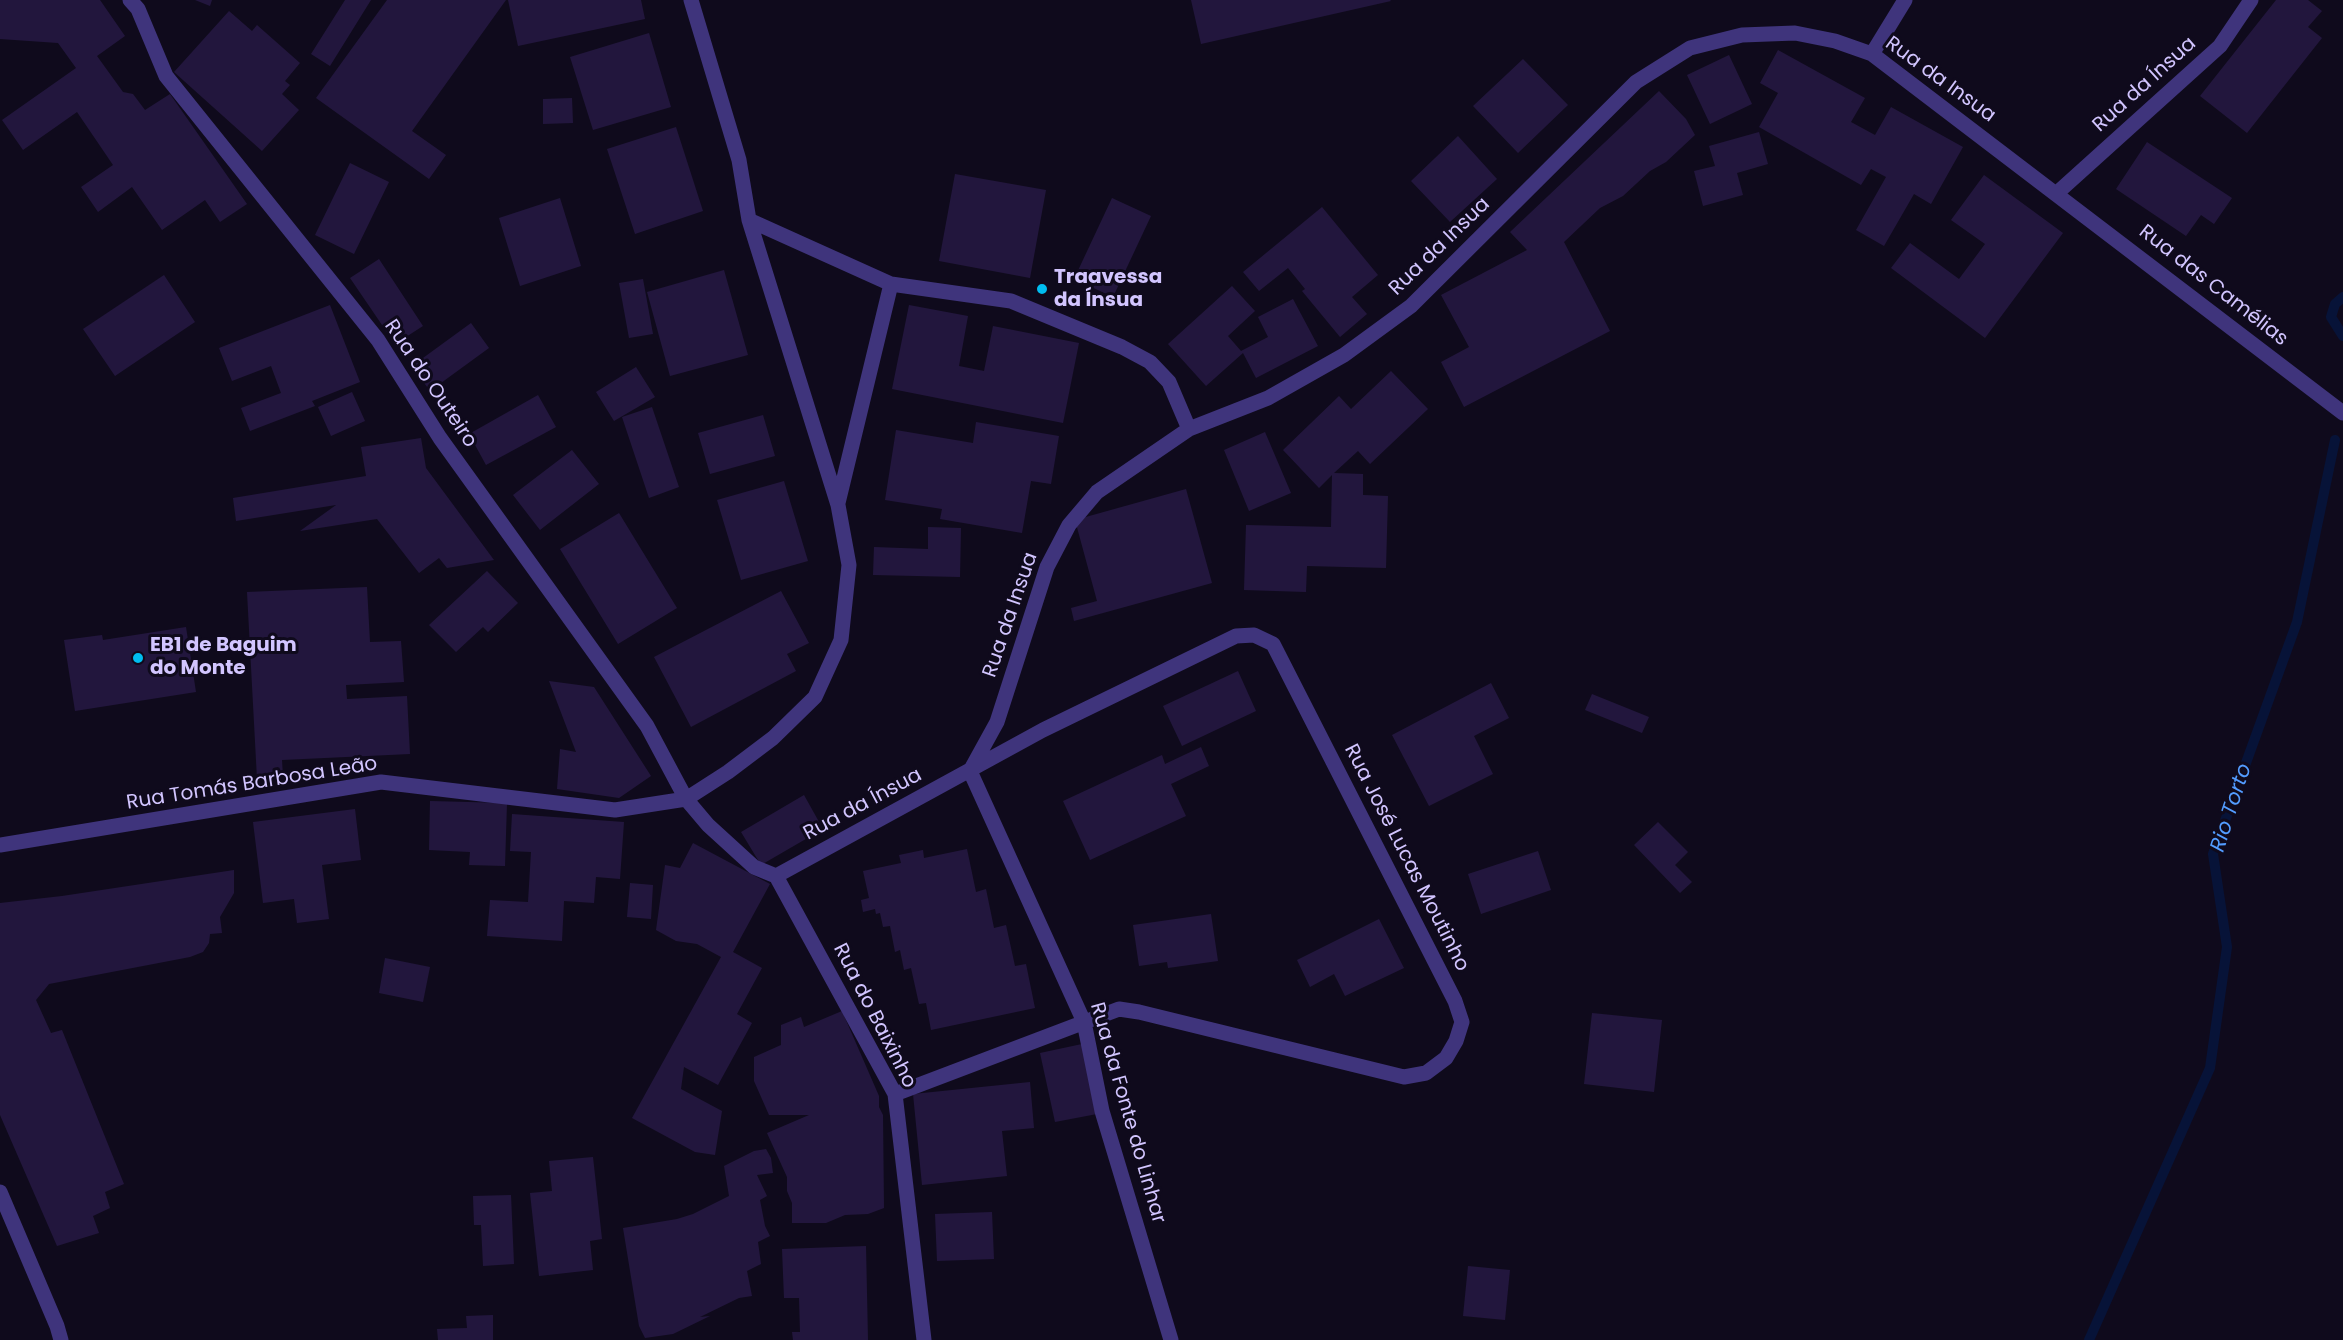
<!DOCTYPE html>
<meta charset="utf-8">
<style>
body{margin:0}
canvas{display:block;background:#0f0a1c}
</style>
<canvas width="2343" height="1340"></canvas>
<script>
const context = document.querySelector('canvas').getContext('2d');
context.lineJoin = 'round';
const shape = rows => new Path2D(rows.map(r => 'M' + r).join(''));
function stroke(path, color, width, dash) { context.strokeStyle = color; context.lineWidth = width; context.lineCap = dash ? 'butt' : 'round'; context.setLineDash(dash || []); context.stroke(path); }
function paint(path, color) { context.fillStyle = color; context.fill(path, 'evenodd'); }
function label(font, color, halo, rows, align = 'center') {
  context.font = font + ' Poppins,sans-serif'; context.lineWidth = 6; context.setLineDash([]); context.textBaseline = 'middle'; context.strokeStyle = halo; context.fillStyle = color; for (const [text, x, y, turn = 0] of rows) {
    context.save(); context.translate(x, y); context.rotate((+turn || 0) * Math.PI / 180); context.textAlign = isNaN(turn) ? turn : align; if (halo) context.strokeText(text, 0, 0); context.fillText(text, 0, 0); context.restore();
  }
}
stroke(shape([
 [2343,297,2335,304,2331,317,2343,336],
 [2089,1340,2210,1068,2227,947,2213,854,2297,622,2335,440]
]), '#071338', 10);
paint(shape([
 [0,0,100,0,125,36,97,56,123,92,133,94,145,110,170,94,247,204,220,222,205,200,162,230,132,187,98,212,81,187,113,165,77,112,23,150,2,120,76,68,58,43,0,39],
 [195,0,212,0,210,6],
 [345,0,371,0,330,66,311,54],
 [387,0,506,0,412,131,446,155,429,179,316,98],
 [508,0,641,0,645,19,518,46],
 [1191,0,1390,0,1391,1,1201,44],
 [2276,0,2308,0,2322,11,2308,27,2322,38,2247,133,2200,96],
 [229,11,252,31,257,25,300,63,285,81,290,85,282,94,299,110,262,151,174,72],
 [649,33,671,107,593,130,570,57],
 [1778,50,1865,98,1851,122,1875,135,1891,107,1963,147,1931,204,1914,194,1884,246,1856,230,1886,177,1871,169,1861,185,1759,127,1778,93,1760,83],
 [1729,55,1752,104,1710,124,1687,75],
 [1523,59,1568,105,1518,153,1473,106],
 [1659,91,1686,119,1695,135,1666,162,1650,171,1623,196,1600,208,1564,242,1610,331,1464,407,1441,362,1469,347,1441,295,1527,250,1510,232],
 [572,98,573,123,543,124,543,99],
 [676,127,703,211,635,234,607,149],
 [1759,132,1768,164,1737,173,1743,195,1703,206,1694,171,1715,166,1709,146],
 [1458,136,1497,179,1450,222,1411,181],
 [2147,142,2232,198,2214,224,2201,215,2186,236,2116,189],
 [350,163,389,182,354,254,315,235],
 [955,174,1046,190,1030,278,939,261],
 [1984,175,2063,233,1985,338,1891,268,1910,243,1959,279,1985,244,1951,220],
 [560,198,581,266,520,286,499,218],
 [1112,198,1151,216,1113,297,1074,279],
 [1322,207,1378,275,1352,297,1367,314,1340,337,1302,291,1305,289,1288,268,1259,291,1243,272],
 [379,259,423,326,395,344,350,278],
 [724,270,748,355,670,376,647,292],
 [164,275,195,322,115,376,83,329],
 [643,279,653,334,629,338,619,283],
 [1232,286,1255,311,1228,336,1241,351,1268,337,1258,317,1293,299,1318,346,1256,378,1243,353,1206,386,1168,344],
 [330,305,360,382,312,401,315,406,250,431,241,408,281,393,271,366,232,381,219,348],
 [909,305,968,316,959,366,984,371,993,326,1079,343,1063,423,892,389],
 [471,323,489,348,430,391,412,366],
 [636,367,655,397,614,421,596,392],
 [1391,371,1428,409,1370,464,1358,451,1334,473,1363,474,1363,495,1388,496,1386,568,1307,566,1306,592,1244,590,1246,525,1331,527,1332,475,1319,488,1283,450,1339,396,1351,409],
 [352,392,365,421,331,436,318,407],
 [538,395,556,427,486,465,469,434],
 [652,407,679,487,649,498,622,417],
 [763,415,775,456,710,474,698,433],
 [976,422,1059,436,1051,484,1031,481,1022,533,940,519,942,509,885,500,896,430,973,443],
 [1265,432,1291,493,1249,511,1224,450],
 [421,438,426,468,494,560,447,568,439,558,419,573,377,519,300,531,336,505,236,521,233,498,366,476,361,447],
 [572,450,599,484,540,530,513,495],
 [784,481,808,561,741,580,717,500],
 [1186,489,1212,583,1074,621,1071,608,1097,601,1075,520],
 [619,513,677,608,618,644,560,549],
 [928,527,961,528,960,577,873,575,874,547,928,549],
 [487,571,518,603,488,632,483,627,456,652,429,625],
 [367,587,370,642,401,641,404,682,346,685,347,699,407,696,410,754,282,760,283,777,257,779,247,592],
 [781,591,809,643,787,654,796,671,691,727,654,657],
 [186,627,196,692,75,711,64,640,102,635,103,640],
 [1238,671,1256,711,1182,746,1163,706],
 [549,681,594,687,651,776,619,798,557,789,560,749,576,752],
 [1491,683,1509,718,1474,736,1493,774,1429,806,1392,735],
 [1592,694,1649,717,1642,733,1585,710],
 [1201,747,1209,766,1171,784,1186,816,1090,860,1063,801,1162,755,1165,764],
 [804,795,823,829,761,865,741,832],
 [430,801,507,803,505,866,469,865,470,852,429,850],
 [355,809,361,860,322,865,329,919,297,923,294,899,263,903,253,822],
 [512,814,624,822,620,879,596,877,594,903,564,901,562,941,487,936,490,900,528,902,531,852,510,851],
 [1658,822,1688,852,1675,865,1692,882,1680,893,1634,845],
 [693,843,770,884,733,952,762,968,737,1014,752,1023,718,1085,684,1067,681,1089,722,1111,715,1155,695,1152,632,1118,721,957,697,944,676,941,656,930,665,865,680,868],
 [967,849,976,892,986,889,994,928,1006,925,1015,966,1026,964,1035,1008,931,1030,926,1003,919,1004,911,968,904,970,900,950,895,952,890,926,883,927,880,913,876,914,875,909,863,912,861,900,869,898,863,871,901,863,899,855,923,850,924,858],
 [1538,851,1551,890,1481,914,1468,874],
 [234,870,234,893,220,917,222,933,210,934,209,943,203,952,190,957,49,984,36,1000,51,1033,62,1030,124,1184,105,1192,110,1208,93,1216,99,1233,57,1246,0,1115,0,903,62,896],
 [630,883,653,885,651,919,627,917],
 [1211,914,1218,961,1168,968,1167,962,1139,966,1133,925],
 [1379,919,1404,968,1345,996,1334,974,1310,987,1297,960],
 [385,958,430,967,423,1002,379,993],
 [842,1011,879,1096,879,1107,883,1115,884,1208,868,1214,845,1215,826,1223,792,1223,792,1203,787,1191,787,1177,767,1133,809,1115,769,1115,754,1081,754,1057,781,1045,781,1025,801,1017,804,1027],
 [1592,1013,1662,1020,1654,1092,1584,1084],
 [1082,1044,1097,1114,1055,1122,1040,1053],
 [1030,1082,1034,1128,1002,1131,1007,1176,922,1185,913,1094],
 [766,1149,771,1158,773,1173,757,1175,767,1196,760,1200,765,1226,770,1236,758,1242,761,1264,747,1271,752,1296,739,1298,700,1317,710,1316,673,1334,645,1338,639,1326,623,1228,677,1219,693,1214,729,1196,724,1166,754,1151],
 [593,1157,602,1239,590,1241,593,1270,539,1276,530,1193,552,1191,549,1161],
 [511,1195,514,1264,483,1266,481,1225,474,1225,473,1196],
 [992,1212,994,1259,937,1261,935,1214],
 [866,1246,868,1340,793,1340,792,1332,800,1332,799,1298,784,1298,782,1249],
 [1468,1266,1510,1270,1505,1320,1463,1316],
 [493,1315,493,1340,438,1340,437,1329,467,1328,466,1316]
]), '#22163d');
stroke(shape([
 [130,0,138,9,166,76,378,340,440,438,647,726,686,799,708,825,754,867,776,876,895,1094,924,1340],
 [1872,54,1905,0],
 [2057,193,2220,46,2251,0],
 [749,220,891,284,1011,301,1122,347,1150,362,1169,382,1189,429],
 [838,503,891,284],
 [970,771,997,722,1047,567,1069,525,1097,492,1189,429,1268,398,1344,355,1411,306,1636,82,1690,48,1742,35,1795,33,1835,41,1872,54,2343,413],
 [970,771,1084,1022,1102,1111,1171,1340],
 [0,845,381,782,615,810,686,799,728,772,773,738,815,697,841,640,849,565,838,505,749,220,739,160,691,0],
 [776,876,1043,730,1236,636,1254,635,1273,644,1455,1001,1462,1022,1456,1041,1446,1058,1426,1073,1404,1077,1139,1012,1119,1009,895,1094],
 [0,1192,57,1326,61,1340]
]), '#3f347c', 15);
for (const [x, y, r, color] of [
 [1042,289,6,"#00bdf0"],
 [138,658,6,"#00bdf0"]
]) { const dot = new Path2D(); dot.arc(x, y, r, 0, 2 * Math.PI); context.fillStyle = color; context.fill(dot); stroke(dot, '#0f0a1c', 2); }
label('20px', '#d2c5ff', '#0f0a1c', [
 ["Rua da Insua",1940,80,36],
 ["Rua da Ínsua",2145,85,-42],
 ["Rua da Insua",1440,247,-44],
 ["Rua das Camélias",2213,286,38],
 ["Rua do Outeiro",430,384,56],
 ["Rua da Insua",1011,615,-71],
 ["Rua Tomás Barbosa Leão",252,784,-9],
 ["Rua da Ínsua",863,805,-28],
 ["Rua José Lucas Moutinho",1406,858,63],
 ["Rua do Baixinho",874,1016,63],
 ["Rua da Fonte do Linhar",1127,1113,74]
]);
label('bold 20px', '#d2c5ff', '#0f0a1c', [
 ["Traavessa",1054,278],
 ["da Ínsua",1054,301],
 ["EB1 de Baguim",150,646],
 ["do Monte",150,669]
], 'left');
label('italic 21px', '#539cff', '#0f0a1c', [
 ["Rio Torto",2232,808,-72]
]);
</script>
